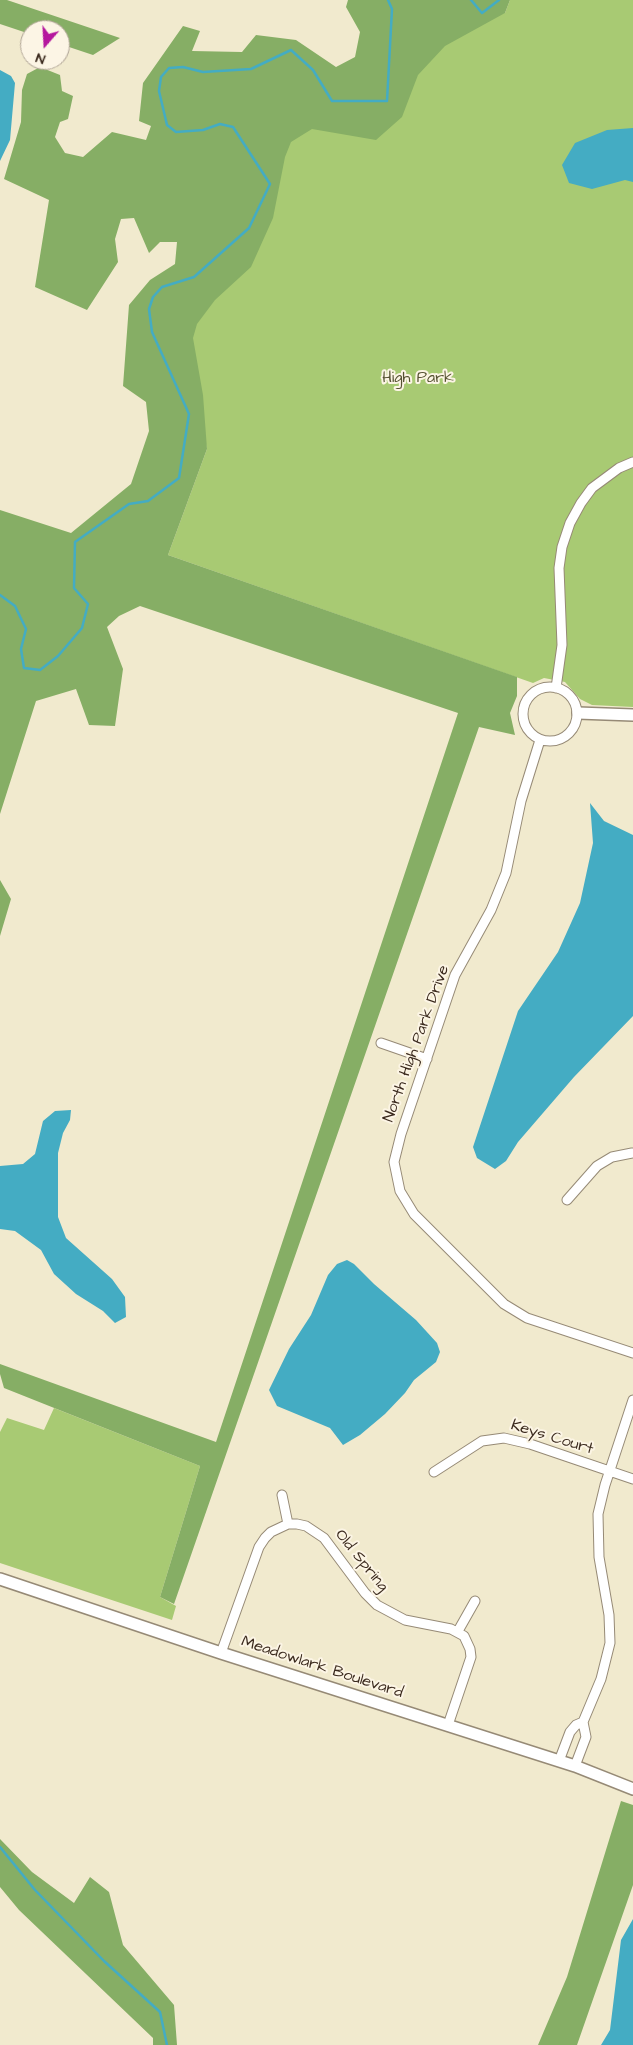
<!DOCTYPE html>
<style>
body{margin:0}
#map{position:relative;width:633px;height:2045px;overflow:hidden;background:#f1eace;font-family:"Architects Daughter",sans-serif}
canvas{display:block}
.north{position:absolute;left:20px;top:20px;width:50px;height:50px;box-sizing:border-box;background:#fcf5e5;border:1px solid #afa495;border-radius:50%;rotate:199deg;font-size:14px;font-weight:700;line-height:20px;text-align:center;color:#3b2a1e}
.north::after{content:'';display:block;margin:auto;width:18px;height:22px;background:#b5179e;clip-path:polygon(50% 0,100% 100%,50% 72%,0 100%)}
</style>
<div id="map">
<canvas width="633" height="2045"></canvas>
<div class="north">N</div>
</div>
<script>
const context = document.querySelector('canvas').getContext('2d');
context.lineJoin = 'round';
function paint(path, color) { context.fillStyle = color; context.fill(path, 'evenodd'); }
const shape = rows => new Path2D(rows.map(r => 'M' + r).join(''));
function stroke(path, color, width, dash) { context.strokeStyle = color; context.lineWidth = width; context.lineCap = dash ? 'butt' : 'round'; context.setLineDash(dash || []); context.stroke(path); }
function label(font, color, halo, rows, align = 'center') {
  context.font = font + ' "Architects Daughter",sans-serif'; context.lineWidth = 4; context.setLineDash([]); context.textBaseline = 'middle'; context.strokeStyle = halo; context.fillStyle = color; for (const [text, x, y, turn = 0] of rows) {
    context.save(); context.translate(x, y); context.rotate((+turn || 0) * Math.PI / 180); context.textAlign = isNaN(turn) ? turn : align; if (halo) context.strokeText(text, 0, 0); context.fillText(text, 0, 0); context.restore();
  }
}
paint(shape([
 [510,0,633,0,633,707,592,705,580,699,565,682,544,678,533,683,168,555,207,449,183,335,236,120,325,106,398,20,505,13],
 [54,1408,200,1466,160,1597,176,1606,172,1620,0,1563,0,1432,7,1418,44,1430]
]), '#a8ca73');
paint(shape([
 [0,0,7,0,120,38,93,55,60,44,60,30,30,30,30,34,0,24],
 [348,0,510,0,505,13,445,46,418,75,402,117,376,140,312,129,291,142,285,157,273,218,251,267,215,300,197,324,193,338,203,395,207,449,168,555,517,677,517,696,510,713,515,735,479,727,174,1604,160,1597,200,1466,4,1388,0,1374,0,1364,216,1442,458,713,140,606,119,616,107,627,123,669,115,726,89,725,76,689,36,701,0,814,0,510,71,533,131,484,149,431,146,402,123,386,129,305,150,280,175,264,177,242,160,242,149,253,134,218,121,219,115,239,118,262,87,310,35,287,49,200,4,179,21,122,22,90,27,74,40,67,60,75,62,91,73,96,68,119,60,122,55,137,65,153,83,157,112,132,146,140,151,126,139,121,143,83,183,26,200,31,192,51,242,52,256,35,296,40,336,67,355,57,360,32,346,7],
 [0,880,11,899,0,936],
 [621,1801,633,1805,633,1885,577,2045,538,2045,567,1977],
 [0,1839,32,1872,74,1903,90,1877,109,1892,123,1945,174,2005,177,2045,153,2045,153,2038,19,1910,0,1887]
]), '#86ae65');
paint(shape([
 [0,70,11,76,15,83,10,140,0,161],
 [633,128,633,182,625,180,592,189,569,183,562,165,575,143,607,130],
 [590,803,604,821,633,835,633,1016,574,1077,518,1142,506,1161,495,1169,477,1158,473,1147,518,1011,558,952,580,903,593,843],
 [71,1110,70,1120,63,1133,58,1153,58,1217,66,1238,112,1279,125,1297,126,1317,115,1323,103,1311,76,1294,54,1274,41,1250,15,1231,0,1229,0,1166,23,1164,35,1154,43,1121,55,1111],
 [347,1260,354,1264,374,1284,416,1320,437,1343,440,1352,436,1362,414,1380,405,1393,385,1414,360,1435,343,1445,330,1428,277,1406,269,1390,289,1349,311,1315,328,1275,337,1264],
 [633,1919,633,2045,601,2045,610,2030,621,1940]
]), '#44acc3');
stroke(shape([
 [471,0,482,13,499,0],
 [0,595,15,606,26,629,21,649,24,668,40,670,58,656,82,628,88,604,74,588,75,542,129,504,148,501,179,478,189,414,152,332,149,309,153,297,162,287,194,277,249,228,270,184,233,127,220,124,203,130,176,132,167,125,159,91,161,77,169,68,183,67,203,72,251,69,291,50,313,70,332,101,387,101,392,9,388,0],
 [0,1847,35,1890,104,1961,160,2012,167,2045]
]), '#44acc3', 2.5);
const street = shape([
 '523 714a27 27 0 1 1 54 0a27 27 0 1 1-54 0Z',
 [556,688,562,645,559,568,562,547,570,523,581,503,592,488,619,468,633,462],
 [540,740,521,801,506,873,491,910,455,975,401,1134,394,1162,400,1191,414,1214,504,1304,527,1318,633,1353],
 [381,1043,427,1059],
 [567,1200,597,1166,612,1157,632,1153],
 [434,1472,482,1441,504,1438,530,1444,633,1479],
 [282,1495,288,1524],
 [458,1631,475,1601],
 [221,1653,259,1547,265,1538,271,1532,288,1524,297,1524,306,1526,324,1538,365,1593,377,1605,405,1620,451,1629,464,1636,470,1649,471,1657,448,1725],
 [583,1722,601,1679,610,1643,609,1615,599,1557,598,1514,605,1485,633,1400],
 [559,1761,570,1732,576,1725,583,1722,586,1737,575,1766]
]);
const secondary = shape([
 [578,713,633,715],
 [0,1579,221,1653,575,1766,633,1789]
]);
stroke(street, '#968a76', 11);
stroke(secondary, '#968a76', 14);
stroke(street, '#fff', 9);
stroke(secondary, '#fff', 11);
label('16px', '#565233', '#fcf5e5', [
 ["High Park",418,379]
]);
label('16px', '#3b2a1e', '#fcf5e5', [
 ["North High Park Drive",417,1044,-70],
 ["Keys Court",552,1438,17],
 ["Old Spring",361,1561,51],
 ["Meadowlark Boulevard",322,1668,18]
]);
</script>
